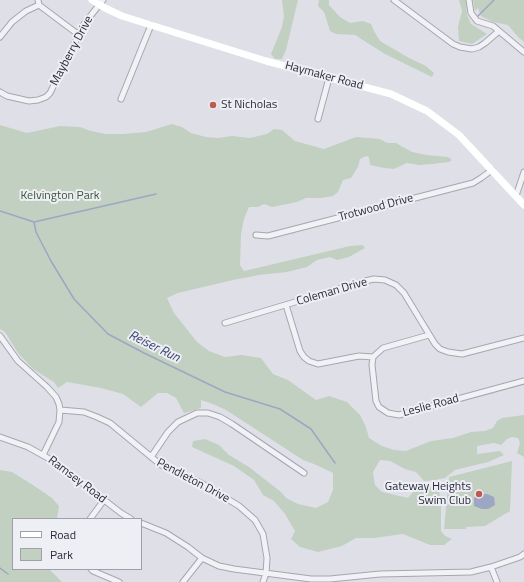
<!DOCTYPE html>
<style>
body{margin:0}
#map{position:relative;width:524px;height:582px;overflow:hidden;background:#dfe0e7;font-family:"Titillium Web",sans-serif}
canvas{display:block}
.legend{position:absolute;left:12px;top:518px;width:130px;height:52px;box-sizing:border-box;background:#eeeff4;border:1px solid #9fa1aa;margin:0;padding:5px 7px;list-style:none;font-size:12px;color:#292c3c}
.legend li{display:flex;align-items:center;gap:8px;height:20px}
.legend b{width:20px;border:1px solid #9fa1aa}
</style>
<div id="map">
<canvas width="524" height="582"></canvas>
<ul class="legend">
<li><b style="height:5px;background:#fff"></b>Road</li>
<li><b style="height:11px;background:#c1d0c1"></b>Park</li>
</ul>
</div>
<script>
const context = document.querySelector('canvas').getContext('2d');
context.lineJoin = 'round';
function paint(path, color) { context.fillStyle = color; context.fill(path, 'evenodd'); }
const shape = rows => new Path2D(rows.map(r => 'M' + r).join(''));
function stroke(path, color, width, dash) { context.strokeStyle = color; context.lineWidth = width; context.lineCap = dash ? 'butt' : 'round'; context.setLineDash(dash || []); context.stroke(path); }
function label(font, color, halo, rows, align = 'center') {
  context.font = font + ' "Titillium Web",sans-serif'; context.lineWidth = 4; context.setLineDash([]); context.textBaseline = 'middle'; context.strokeStyle = halo; context.fillStyle = color; for (const [text, x, y, turn = 0] of rows) {
    context.save(); context.translate(x, y); context.rotate((+turn || 0) * Math.PI / 180); context.textAlign = isNaN(turn) ? turn : align; if (halo) context.strokeText(text, 0, 0); context.fillText(text, 0, 0); context.restore();
  }
}
paint(shape([
 [282,0,298,0,286,50,282,59,275,59,271,54,282,27,284,16],
 [319,0,329,0,329,5,340,17,350,23,363,21,371,24,374,31,380,41,409,58,426,66,434,73,432,77,385,54,355,35,336,34,330,31,324,12,318,6],
 [459,0,466,0,467,15,471,24,487,34,472,44,459,41,458,27,462,11],
 [473,0,524,0,524,42,518,37,508,25,493,22,481,16,478,8,475,11],
 [172,124,182,127,191,133,206,137,218,138,232,136,250,138,267,134,274,129,282,130,295,141,324,149,356,137,380,139,387,143,396,143,412,152,427,155,448,157,452,160,449,162,432,164,419,165,407,163,394,169,384,168,370,165,369,157,366,156,360,159,358,167,351,178,343,180,338,192,333,196,321,198,306,198,297,202,272,207,264,204,258,207,249,207,244,219,241,234,240,265,244,271,350,246,363,245,365,248,349,257,337,260,330,257,317,260,307,267,287,272,259,275,233,280,178,293,167,298,174,313,197,342,209,351,225,357,241,355,261,358,273,374,288,380,316,400,329,396,347,402,360,415,366,427,369,438,382,446,394,450,406,451,431,441,453,438,471,432,485,431,493,428,497,421,502,418,524,415,524,457,517,453,520,443,518,438,512,437,507,439,501,445,494,443,477,446,477,454,500,451,504,455,488,462,455,470,445,478,435,480,424,481,416,472,405,469,390,461,380,460,373,472,375,485,382,492,408,498,412,493,420,488,431,486,439,489,441,505,441,531,445,536,452,539,444,545,430,545,403,534,374,538,356,538,342,546,318,552,300,547,291,539,295,531,285,514,274,501,263,495,254,480,234,466,192,447,193,441,205,439,219,445,229,455,249,467,281,492,286,498,298,504,316,508,328,502,333,490,333,473,314,464,303,460,226,410,213,404,201,400,201,408,184,413,176,398,167,393,158,393,141,407,123,394,101,388,67,382,58,388,54,382,33,369,18,353,5,332,0,329,0,125,27,133,60,126,80,127,91,131,106,134,123,134,146,132],
 [512,461,510,511,485,526,466,527,466,529,444,529,449,477],
 [0,470,12,472,33,485,52,498,59,506,57,519,13,519,13,569,49,569,62,582,0,582]
]), '#c1d0c1');
paint(shape([
 [481,494,487,494,494,497,495,505,488,509,482,509,474,506,474,498]
]), '#9da6c3');
stroke(shape([
 [478,16,494,0],
 [0,211,34,222,156,194],
 [34,222,36,232,51,261,74,299,108,334,144,353,225,392,280,409,311,429,335,463],
 [0,568,8,574]
]), '#9da6c3', 1.5);
const minor = shape([
 [38,0,39,5,79,35],
 [394,0,453,44,460,47,472,49,479,47,485,43,499,31],
 [469,0,471,13,477,21,493,26,499,31,524,52],
 [0,37,12,22,26,11,39,5],
 [0,92,7,96,29,101,38,100,46,97,50,93,84,24,103,0],
 [121,99,151,25],
 [318,119,329,78],
 [516,196,524,172],
 [256,235,268,236,473,183,481,178,492,170],
 [286,305,300,351,304,357,309,361,318,364,359,356,373,357],
 [225,323,365,281,374,279,385,280,396,285,404,293,435,344,440,349,448,352,462,354,524,338],
 [429,335,383,348,373,357,372,365,376,401,379,407,388,413,399,415,524,381],
 [0,336,18,361,47,387,56,397,59,404,60,410,59,422,43,455],
 [60,410,84,412,97,417,110,423,161,465,201,483,239,506,255,520,263,534,267,558,266,573,263,582],
 [0,437,28,447,55,462,121,513,131,519],
 [151,457,168,432,178,422,197,413,208,413,220,417,232,424,304,473],
 [90,519,104,500],
 [141,523,166,533,188,547,202,558,219,566,234,569,311,579,330,579,380,574,471,572,491,567,520,557,524,554],
 [491,567,497,582],
 [91,569,93,571,119,582],
 [183,582,202,558]
]);
stroke(minor, '#a5a6b0', 7);
stroke(minor, '#f1f2f5', 5);
stroke(shape([
 [92,0,105,8,122,16,266,61,391,94,427,111,459,135,524,205]
]), '#fff', 7);
for (const [x, y, r, color] of [
 [213,105,4,"#c05a50"],
 [479,494,4,"#c05a50"]
]) { const dot = new Path2D(); dot.arc(x, y, r, 0, 2 * Math.PI); context.fillStyle = color; context.fill(dot); stroke(dot, '#eeeff4', 1.5); }
label('12px', '#292c3c', '#eeeff4', [
 ["Mayberry Drive",72,51,-62],
 ["Haymaker Road",324,76,15],
 ["Trotwood Drive",376,208,-15],
 ["Coleman Drive",332,292,-16],
 ["Leslie Road",431,406,-15],
 ["Ramsey Road",77,480,37],
 ["Pendleton Drive",193,481,28]
]);
label('12px', '#292c3c', '#eeeff4', [
 ["St Nicholas",221,105],
 ["Gateway Heights",471,487,"right"],
 ["Swim Club",471,501,"right"]
], 'left');
label('12px', '#38563a', '#eeeff4', [
 ["Kelvington Park",60,196]
]);
label('italic 13px', '#38426c', '#eeeff4', [
 ["Reiser Run",154,347,26]
]);
</script>
